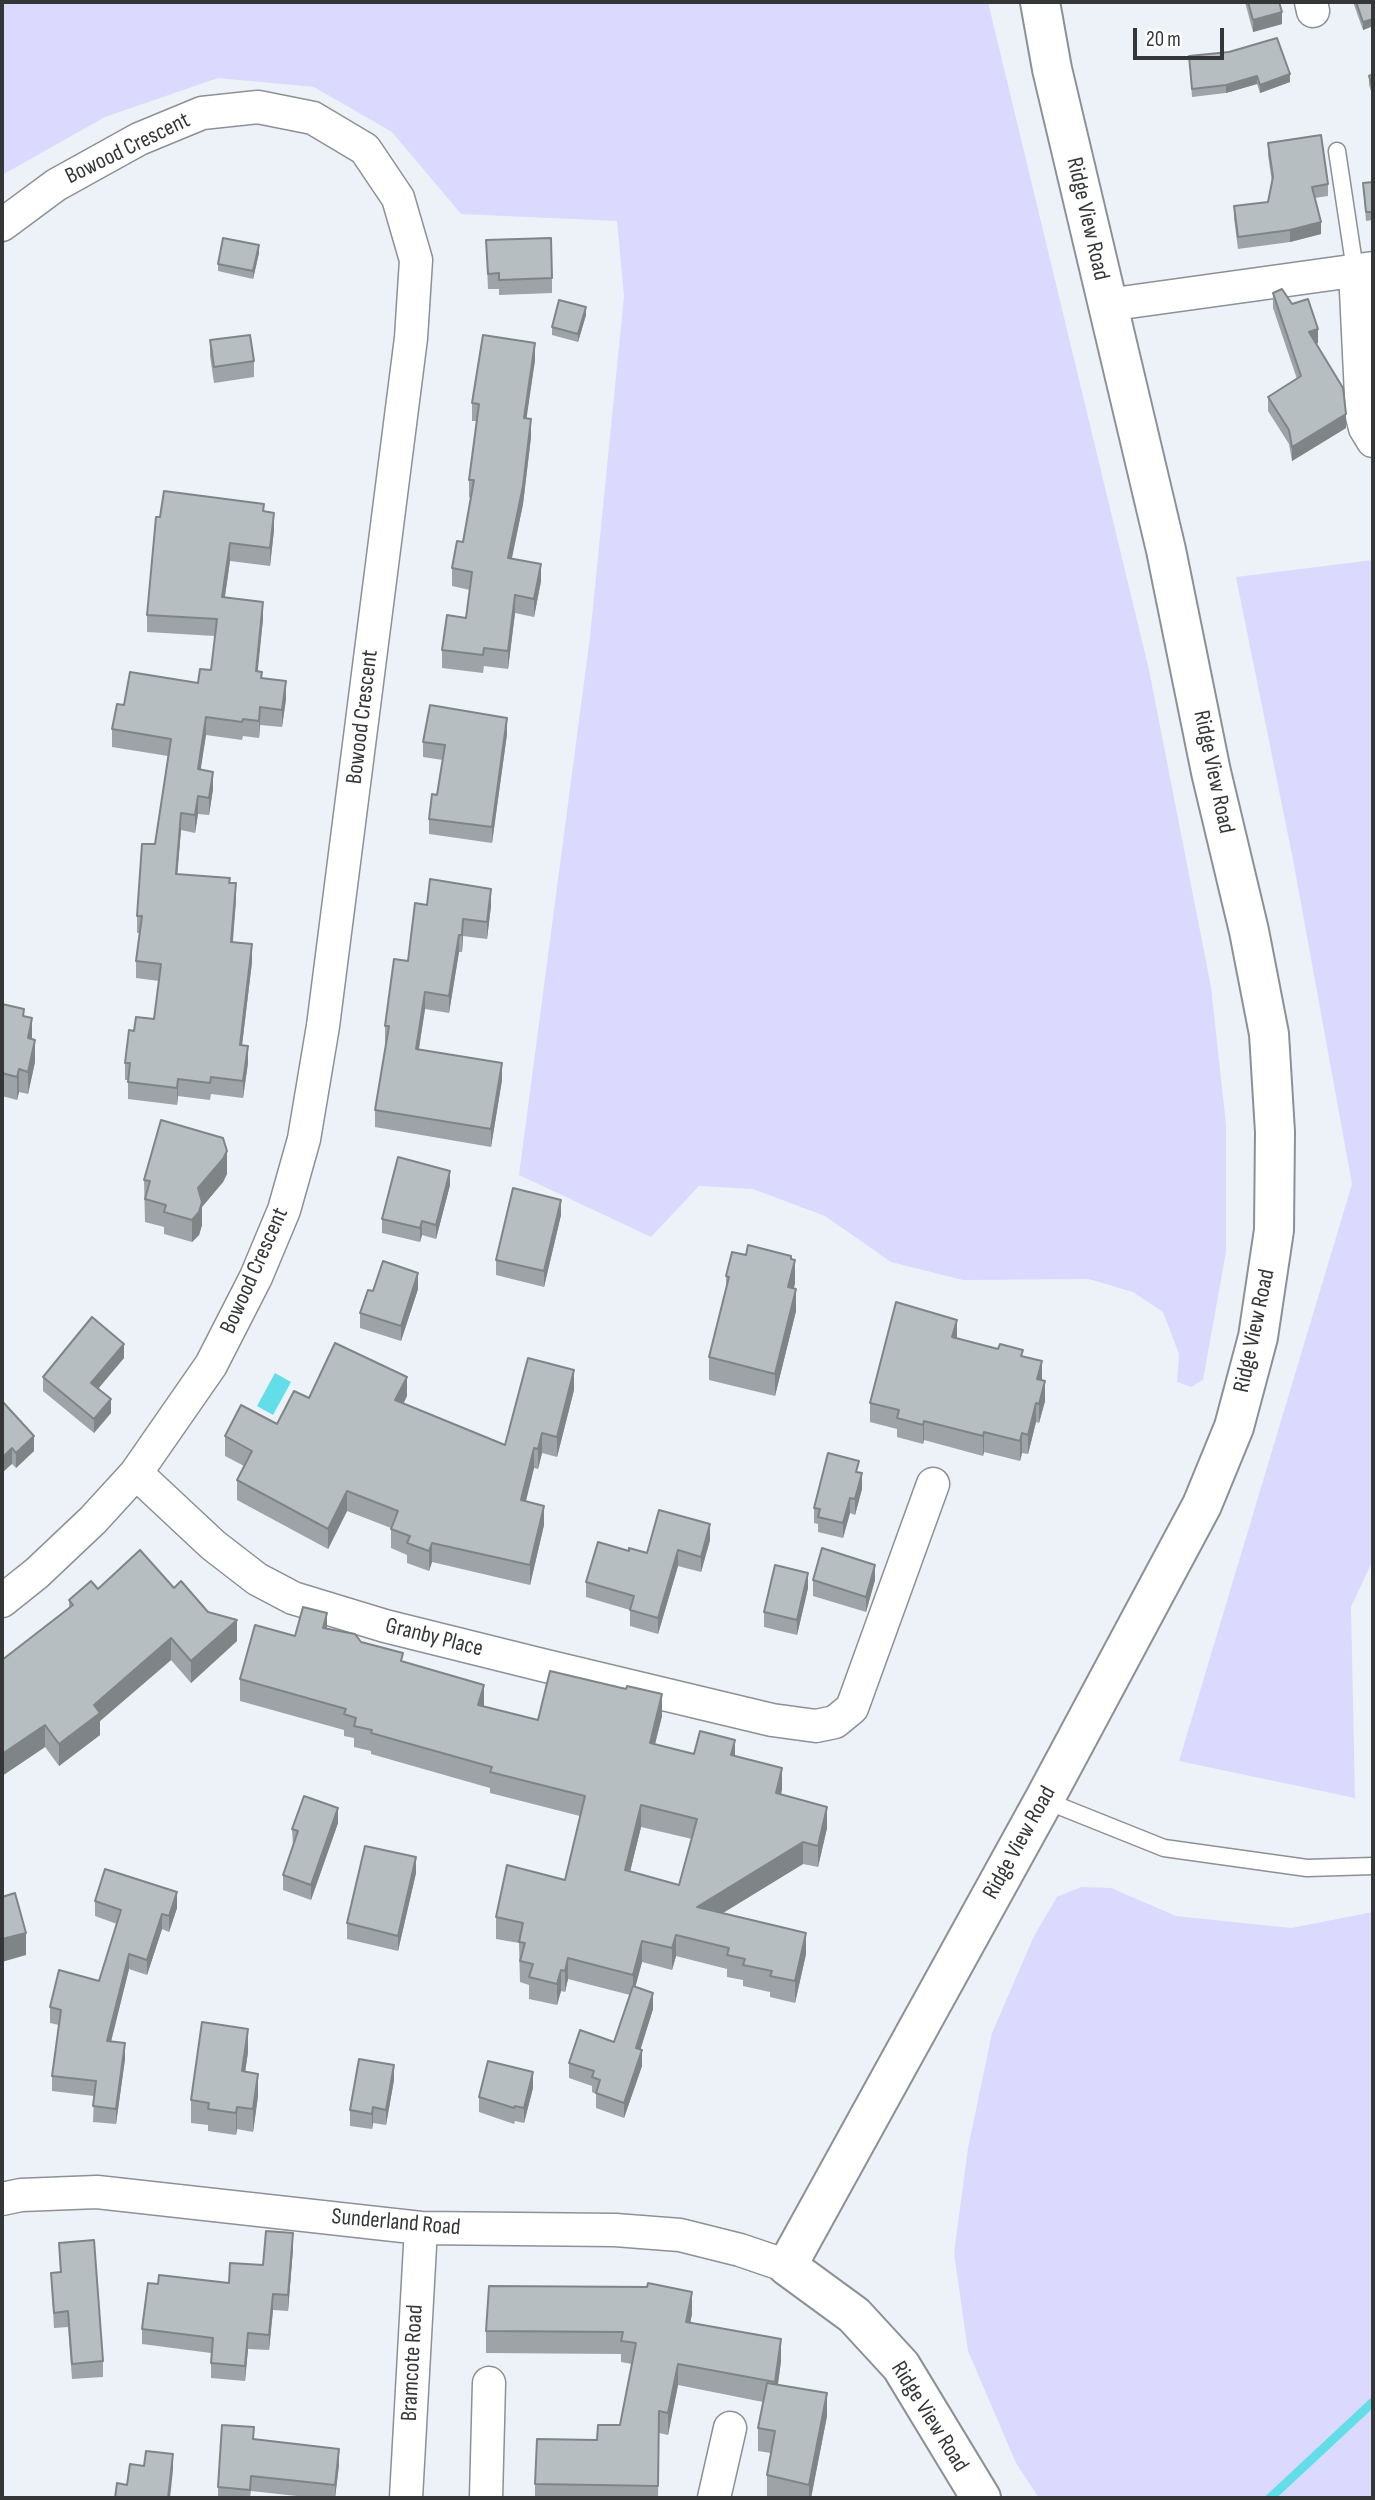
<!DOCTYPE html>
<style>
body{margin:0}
#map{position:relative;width:1375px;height:2500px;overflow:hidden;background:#ecf2f8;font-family:"Sofia Sans Condensed",sans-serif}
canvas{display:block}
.frame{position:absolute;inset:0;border:4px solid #343638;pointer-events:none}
.scale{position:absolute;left:1133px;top:28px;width:91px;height:32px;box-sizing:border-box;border:4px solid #343638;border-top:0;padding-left:9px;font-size:21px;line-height:24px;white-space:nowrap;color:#343638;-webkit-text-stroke:5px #fff;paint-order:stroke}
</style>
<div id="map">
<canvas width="1375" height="2500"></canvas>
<div class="frame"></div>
<div class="scale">20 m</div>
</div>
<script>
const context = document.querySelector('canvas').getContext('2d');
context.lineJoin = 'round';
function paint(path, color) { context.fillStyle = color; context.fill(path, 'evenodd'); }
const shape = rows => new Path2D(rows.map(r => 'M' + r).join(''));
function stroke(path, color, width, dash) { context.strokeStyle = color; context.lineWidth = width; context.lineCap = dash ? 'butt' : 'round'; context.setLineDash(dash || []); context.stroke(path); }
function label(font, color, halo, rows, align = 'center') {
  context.font = font + ' "Sofia Sans Condensed",sans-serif'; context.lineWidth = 5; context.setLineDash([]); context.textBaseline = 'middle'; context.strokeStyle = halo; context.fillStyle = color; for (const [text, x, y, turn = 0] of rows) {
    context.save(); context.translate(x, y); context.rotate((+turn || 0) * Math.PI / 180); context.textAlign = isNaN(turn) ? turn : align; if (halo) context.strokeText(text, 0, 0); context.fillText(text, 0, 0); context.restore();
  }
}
paint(shape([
 [2,2,988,2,1149,670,1211,987,1226,1124,1226,1252,1203,1380,1191,1387,1177,1382,1179,1354,1163,1312,1133,1292,1089,1279,963,1280,891,1262,825,1216,753,1189,699,1186,651,1237,519,1175,590,637,624,296,617,221,461,214,392,132,314,87,218,78,105,117,2,175],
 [1373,560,1373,1560,1351,1607,1355,1798,1179,1761,1352,1184,1294,865,1236,577],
 [1081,1887,1111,1888,1176,1916,1291,1928,1373,1912,1373,2498,1039,2498,1016,2463,968,2351,954,2253,968,2148,992,2033,1034,1936,1057,1897]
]), '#dbdafe');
paint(shape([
 [275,1373,291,1382,273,1415,257,1406]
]), '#62dee9');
stroke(shape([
 [1270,2498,1373,2402]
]), '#62dee9', 9);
const lane = shape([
 [1337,151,1355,270],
 [1044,1800,1164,1848,1307,1868,1373,1866]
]);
const street = shape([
 [1311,2,1313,11],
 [2,225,56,185,139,139,202,113,258,107,313,118,365,149,398,198,416,260,411,338,323,1026,304,1139,284,1210,256,1277,211,1365,136,1473,93,1520,37,1573,2,1601],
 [1355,270,1362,416,1365,428,1373,441],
 [1107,305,1373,268],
 [136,1473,213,1545,257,1579,293,1598,385,1626,542,1665,772,1720,816,1726,835,1722,852,1708,933,1484],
 [2,2199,21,2195,97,2192,421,2228,615,2230,680,2235,740,2250,787,2266],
 [406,2498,421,2228],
 [486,2498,489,2383],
 [714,2498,730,2428]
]);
const secondary = shape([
 [981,2498,901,2366,854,2315,787,2266,1044,1800,1202,1505,1234,1427,1258,1337,1274,1230,1275,1132,1269,1034,1249,931,1211,772,1166,550,1052,69,1040,2]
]);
stroke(lane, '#8c9196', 19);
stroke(street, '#8c9196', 35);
stroke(secondary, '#8c9196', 42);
stroke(lane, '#fff', 16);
stroke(street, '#fff', 32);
stroke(secondary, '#fff', 38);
paint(shape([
 [1245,2,1279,2,1282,24,1253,32],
 [1353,2,1373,2,1373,26,1363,30],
 [1189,56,1290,82,1260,93,1257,84,1226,93,1192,97],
 [1373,74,1373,97,1369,85,1369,76],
 [1268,143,1328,184,1328,196,1315,198,1321,234,1290,242,1238,249,1234,218,1234,206,1268,202,1272,182,1268,155],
 [1373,182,1373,220,1366,221,1363,183],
 [486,240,552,278,552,293,499,295,499,289,488,289],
 [259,253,253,279,218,271,218,264],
 [1273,293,1292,304,1318,343,1316,344,1346,428,1292,461,1289,444,1268,411,1268,397,1297,379,1273,308],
 [586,315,578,342,552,335,552,327],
 [210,340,254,361,254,377,214,383,210,356],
 [535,360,526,418,531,437,523,504,512,558,541,581,534,617,515,613,508,669,484,666,483,673,442,668,442,650,466,618,470,590,452,586,452,568,463,542,471,498,469,497,469,480,477,421,472,421,472,403],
 [264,512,274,530,270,566,230,561,225,597,263,619,257,671,262,678,286,699,282,727,260,725,259,738,243,736,242,740,206,735,200,770,213,789,209,815,198,814,195,833,181,830,177,874,230,883,236,900,233,942,252,962,242,1045,248,1063,243,1098,211,1094,210,1100,178,1096,177,1105,128,1099,128,1080,125,1080,125,1063,134,1031,154,1019,159,981,136,978,136,961,140,933,137,933,137,916,155,844,168,756,112,747,112,729,124,705,198,683,211,670,215,636,147,632,147,615,160,517],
 [507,734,492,843,429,834,429,819,437,795,443,760,423,757,423,742],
 [427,905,491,906,487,939,463,936,462,952,459,952,449,1013,425,1009,419,1049,502,1080,491,1147,375,1127,375,1110,386,1043,385,1043,385,1026],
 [2,1004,24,1016,32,1039,35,1062,28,1094,19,1092,17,1100,2,1096],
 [227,1174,223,1182,202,1207,202,1225,199,1235,192,1242,164,1234,164,1227,145,1222,144,1180],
 [450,1185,436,1239,422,1235,420,1242,382,1233,382,1219],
 [561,1215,544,1287,496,1275,496,1260],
 [791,1259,795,1283,794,1288,796,1311,775,1396,709,1380,709,1357,726,1289,726,1276],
 [418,1289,401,1341,360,1328,360,1313,373,1291],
 [957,1338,1023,1356,1042,1381,1045,1401,1039,1423,1036,1422,1028,1454,1022,1453,1020,1461,984,1452,983,1456,924,1440,923,1444,897,1437,897,1429,870,1422,870,1403],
 [124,1358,98,1389,111,1413,94,1433,43,1391,43,1377],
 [574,1390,557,1457,542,1453,538,1469,534,1468,526,1501,544,1525,530,1585,432,1562,429,1571,407,1563,407,1555,391,1548,391,1528,347,1511,328,1549,237,1500,237,1480,244,1466,225,1456,225,1436,277,1424,309,1398,407,1396,403,1404,505,1445],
 [2,1401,34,1451,16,1468,12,1464],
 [859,1473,862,1489,855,1515,850,1513,843,1538,818,1532,818,1524,814,1523,814,1508],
 [710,1540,701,1572,678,1566,658,1634,630,1626,630,1610,586,1597,586,1582,629,1551,647,1553],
 [813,1580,875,1580,866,1612,813,1596],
 [174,1588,208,1612,237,1641,191,1683,171,1660,100,1721,100,1735,59,1766,45,1747,2,1776,69,1608,69,1600,98,1589],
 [808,1588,797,1635,764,1627,764,1612],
 [327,1629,361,1642,403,1661,484,1706,538,1720,662,1716,655,1744,694,1754,735,1756,782,1789,781,1795,827,1828,818,1867,803,1864,722,1913,806,1954,795,2003,770,1997,770,1992,743,1986,743,1980,727,1977,727,1969,676,1956,672,1970,642,1962,635,1987,653,2009,640,2050,642,2066,624,2118,596,2108,596,2094,592,2092,592,2086,569,2078,569,2063,614,2042,630,1995,568,1979,565,1992,561,1991,557,2005,529,1999,529,1985,520,1982,519,1943,496,1939,496,1917,565,1880,580,1816,490,1793,490,1788,371,1754,371,1751,354,1747,354,1738,344,1736,344,1730,240,1701,240,1679,295,1636],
 [641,1827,692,1839,679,1885,630,1872],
 [338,1823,311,1900,283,1890,283,1875,293,1845,292,1829],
 [416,1873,398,1951,347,1939,347,1923],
 [95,1901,177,1908,169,1932,162,1929,147,1975,129,1969,111,2042,125,2059,116,2124,93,2122,94,2096,52,2091,52,2076,59,2025,50,2023,50,2007,99,1981,117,1924,95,1916],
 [248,2052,245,2072,258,2096,253,2132,237,2129,236,2135,208,2131,208,2125,191,2123,191,2100],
 [394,2080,386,2125,373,2123,372,2129,350,2126,350,2110],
 [533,2088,524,2123,515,2121,514,2124,479,2112,479,2097],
 [59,2243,103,2361,103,2377,72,2379,68,2327,54,2328,51,2273,60,2272],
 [293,2249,288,2311,273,2310,269,2350,248,2349,245,2381,211,2378,211,2353,142,2344,142,2329,158,2284,229,2283],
 [692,2314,690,2323,781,2361,778,2385,827,2416,811,2498,771,2498,767,2497,767,2475,771,2453,758,2451,758,2428,763,2402,678,2385,668,2435,659,2433,658,2498,535,2498,535,2484,620,2425,632,2364,621,2362,621,2354,486,2353,486,2331],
 [254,2439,339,2465,335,2498,315,2498,251,2491,250,2498,218,2498,218,2487]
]), '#9da3a6');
paint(shape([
 [1282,12,1282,24,1253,32,1253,20],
 [1373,19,1373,26,1363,30,1363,22],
 [1290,74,1290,82,1260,93,1260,85],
 [1257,76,1257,84,1226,93,1226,85],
 [1321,222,1321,234,1290,242,1290,230],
 [259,245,259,253,253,279,253,271],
 [586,307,586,315,578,342,578,334],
 [1318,329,1318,343,1309,346,1309,332],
 [535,343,535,360,524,436,524,418],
 [1346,414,1346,428,1292,461,1292,447],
 [531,419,531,437,523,504,508,576,508,558],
 [274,513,274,530,270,566,270,548],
 [230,543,230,561,222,615,222,597],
 [541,564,541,581,534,617,534,599],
 [515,595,515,613,508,669,508,651],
 [263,602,263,619,256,689,256,671],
 [286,681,286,699,282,727,282,710],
 [260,707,260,725,259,738,259,721],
 [206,717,206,735,198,787,198,769],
 [507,718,507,734,492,843,492,827],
 [213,772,213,789,209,815,209,798],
 [198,796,198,814,195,833,195,815],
 [181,813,181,830,176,891,176,874],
 [236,883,236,900,231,959,231,942],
 [491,889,491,906,487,939,487,922],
 [463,919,463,936,462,952,462,935],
 [459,935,459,952,449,1013,449,996],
 [252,944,252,962,240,1062,240,1045],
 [425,992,425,1009,416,1066,416,1049],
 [32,1018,32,1041,28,1038],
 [35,1040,35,1062,28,1094,28,1072],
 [248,1046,248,1063,243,1098,243,1081],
 [502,1063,502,1080,491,1147,491,1129],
 [19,1069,19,1092,17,1100,17,1077],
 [178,1079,178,1096,177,1105,177,1088],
 [227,1151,227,1174,223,1182,202,1207,202,1225,199,1235,192,1242,192,1220,198,1188],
 [450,1171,450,1185,436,1239,436,1225],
 [561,1200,561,1215,544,1287,544,1271],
 [422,1221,422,1235,420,1242,420,1228],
 [791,1256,791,1275,795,1260,795,1283,788,1309,788,1287],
 [418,1273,418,1289,401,1341,401,1326],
 [796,1289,796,1311,775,1396,775,1374],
 [957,1320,957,1339,952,1337],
 [124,1344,124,1358,91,1397,91,1383],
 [1042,1361,1042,1380,1037,1379],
 [574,1370,574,1390,557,1457,557,1437],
 [407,1377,407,1396,395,1420,395,1400],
 [1045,1381,1045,1401,1039,1423,1039,1404],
 [111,1399,111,1413,94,1433,94,1419],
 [1036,1403,1036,1422,1028,1454,1028,1435],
 [924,1421,924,1440,923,1444,923,1425],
 [984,1432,984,1452,983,1456,983,1436],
 [542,1433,542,1453,538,1469,538,1449],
 [1022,1433,1022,1453,1020,1461,1020,1441],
 [34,1436,34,1451,16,1468,16,1453],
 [12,1448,12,1464,2,1473,2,1458],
 [534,1448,534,1468,521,1520,521,1500],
 [862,1473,862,1489,855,1515,855,1499],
 [347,1491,347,1511,328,1549,328,1529],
 [850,1498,850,1513,843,1538,843,1523],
 [544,1506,544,1525,530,1585,530,1565],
 [710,1524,710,1540,701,1572,701,1557],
 [432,1543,432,1562,429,1571,429,1551],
 [678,1550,678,1566,658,1634,658,1618],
 [875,1565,875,1580,866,1612,866,1597],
 [808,1573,808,1588,797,1635,797,1620],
 [327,1613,327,1635,323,1628],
 [237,1620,237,1641,191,1683,191,1661],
 [171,1638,171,1660,100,1721,100,1735,59,1766,59,1744,94,1705],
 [484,1685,484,1706,478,1705],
 [662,1694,662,1716,650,1764,650,1743],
 [45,1725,45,1747,2,1776,2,1754],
 [735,1740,735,1761,731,1755],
 [782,1768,782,1789,776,1815,776,1793],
 [641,1805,641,1827,625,1892,625,1870],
 [827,1807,827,1828,818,1867,818,1846],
 [338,1808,338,1823,311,1900,311,1885],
 [803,1842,803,1864,697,1929,697,1907],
 [416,1857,416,1873,398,1951,398,1936],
 [177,1892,177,1908,169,1932,169,1916],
 [162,1914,162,1929,147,1975,147,1960],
 [26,1933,26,1955,2,1962,2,1939],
 [806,1933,806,1954,795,2003,795,1981],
 [676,1935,676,1956,672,1970,672,1948],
 [642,1941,642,1962,633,1996,633,1975],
 [129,1954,129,1969,107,2057,107,2041],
 [568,1958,568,1979,565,1992,565,1971],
 [561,1970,561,1991,557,2005,557,1984],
 [653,1993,653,2009,636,2064,636,2048],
 [248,2029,248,2052,242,2094,242,2071],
 [125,2043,125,2059,116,2124,116,2109],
 [642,2050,642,2066,624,2118,624,2103],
 [394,2065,394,2080,386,2125,386,2110],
 [533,2072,533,2088,524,2123,524,2108],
 [258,2074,258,2096,253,2132,253,2109],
 [237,2107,237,2129,236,2135,236,2113],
 [373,2107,373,2123,372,2129,372,2114],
 [293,2233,293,2249,288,2311,288,2295],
 [692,2292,692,2314,686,2344,686,2322],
 [273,2294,273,2310,269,2350,269,2335],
 [248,2333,248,2349,245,2381,245,2366],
 [781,2339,781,2361,775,2404,775,2382],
 [678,2364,678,2385,668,2435,668,2413],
 [827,2393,827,2416,811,2498,809,2498,809,2485],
 [339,2449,339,2465,335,2498,335,2485],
 [173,2454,173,2470,170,2498,168,2498]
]), '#7f8587');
const building = shape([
 [1248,2,1279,2,1282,12,1253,20,1248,2],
 [1356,2,1373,2,1373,19,1363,22,1356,2],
 [1277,38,1290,74,1260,85,1257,76,1226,85,1192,89,1189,56,1229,52,1277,38],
 [1373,74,1373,89,1369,76,1373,74],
 [1321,135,1328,184,1312,187,1321,222,1290,230,1238,237,1234,206,1268,202,1273,177,1268,143,1321,135],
 [1373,182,1373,212,1366,212,1363,183,1373,182],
 [223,238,259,245,253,271,218,264,223,238],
 [551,238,552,278,499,280,499,273,488,274,486,240,551,238],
 [1282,289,1292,304,1308,299,1318,329,1309,332,1343,388,1346,414,1292,447,1289,430,1268,397,1301,376,1273,293,1282,289],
 [559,300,586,307,578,334,552,327,559,300],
 [250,335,254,361,214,367,210,340,250,335],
 [483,335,535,343,524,418,531,419,523,486,508,558,541,564,534,599,515,595,508,651,484,648,483,655,442,650,447,615,466,618,472,572,452,568,457,541,463,542,474,480,469,480,479,404,472,403,483,335],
 [164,491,264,504,263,511,274,513,270,548,230,543,222,597,263,602,256,671,262,672,261,678,286,681,282,710,260,707,259,721,243,719,242,722,206,717,198,769,213,772,209,798,198,796,195,815,181,813,176,874,230,878,229,883,236,883,231,942,252,944,240,1045,248,1046,243,1081,211,1077,210,1083,178,1079,177,1088,128,1082,130,1063,125,1063,129,1030,134,1031,136,1017,154,1019,161,964,136,961,142,916,137,916,142,844,155,844,171,739,112,729,117,704,124,705,130,672,198,683,200,669,211,670,217,619,147,615,156,517,160,517,164,491],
 [430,705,507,718,492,827,429,819,432,794,437,795,445,745,423,742,430,705],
 [430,879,491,889,487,922,463,919,462,935,459,935,449,996,425,992,416,1049,502,1063,491,1129,375,1110,389,1026,385,1026,394,959,408,961,415,903,427,905,430,879],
 [2,1004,24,1009,23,1016,32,1018,28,1038,35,1040,28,1072,19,1069,17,1077,2,1073,2,1004],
 [161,1120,223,1138,227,1151,223,1159,198,1188,202,1202,199,1212,192,1220,164,1212,166,1205,145,1199,150,1181,144,1180,161,1120],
 [398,1157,450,1171,436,1225,422,1221,420,1228,382,1219,398,1157],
 [513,1188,561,1200,544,1271,496,1260,513,1188],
 [748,1245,791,1256,791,1259,795,1260,788,1287,796,1289,775,1374,709,1357,729,1277,726,1276,732,1252,746,1255,748,1245],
 [383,1261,418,1273,401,1326,360,1313,368,1290,373,1291,383,1261],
 [896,1302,957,1320,952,1337,998,1349,1000,1344,1023,1350,1021,1356,1042,1361,1037,1379,1045,1381,1039,1404,1036,1403,1028,1435,1022,1433,1020,1441,984,1432,983,1436,924,1421,923,1425,897,1418,899,1410,870,1403,896,1302],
 [92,1317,124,1344,91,1383,111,1399,94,1419,43,1377,92,1317],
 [335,1343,407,1377,395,1400,505,1445,528,1358,574,1370,557,1437,542,1433,538,1449,534,1448,521,1500,544,1506,530,1565,432,1543,429,1551,407,1543,410,1536,391,1529,398,1511,347,1491,328,1529,237,1480,252,1451,225,1436,241,1405,277,1424,294,1391,309,1398,335,1343],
 [2,1401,34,1436,16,1453,12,1448,2,1458,2,1401],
 [828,1453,859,1461,856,1472,862,1473,855,1499,850,1498,843,1523,818,1517,820,1509,814,1508,828,1453],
 [659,1510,710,1524,701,1557,678,1550,658,1618,630,1610,634,1596,586,1582,598,1542,629,1551,629,1548,647,1553,659,1510],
 [822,1548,875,1565,866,1597,813,1580,822,1548],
 [140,1550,174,1588,181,1581,208,1612,237,1620,191,1661,171,1638,94,1705,100,1713,59,1744,45,1725,2,1754,2,1660,73,1605,69,1600,91,1581,98,1589,140,1550],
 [775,1565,808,1573,797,1620,764,1612,775,1565],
 [303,1607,327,1613,323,1628,355,1634,361,1642,403,1653,401,1661,484,1685,478,1705,538,1720,550,1671,626,1689,627,1686,662,1694,650,1743,694,1754,700,1731,735,1740,731,1755,782,1768,776,1793,827,1807,818,1846,803,1842,697,1907,806,1933,795,1981,770,1976,772,1971,743,1965,745,1959,727,1955,729,1948,676,1935,672,1948,642,1941,633,1975,568,1958,565,1971,561,1970,557,1984,529,1977,533,1964,520,1961,525,1943,519,1942,523,1923,496,1917,507,1865,565,1880,585,1796,490,1772,492,1767,371,1733,372,1730,354,1726,356,1718,344,1714,346,1709,240,1679,255,1625,295,1636,303,1607],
 [641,1805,697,1819,679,1885,625,1870,641,1805],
 [304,1796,338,1808,311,1885,283,1875,298,1831,292,1829,304,1796],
 [365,1846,416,1857,398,1936,347,1923,365,1846],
 [105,1869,177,1892,169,1916,162,1914,147,1960,129,1954,107,2041,125,2043,116,2109,93,2106,96,2081,52,2076,61,2010,50,2007,59,1970,99,1981,121,1910,95,1901,105,1869],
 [15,1893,26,1933,2,1939,2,1897,15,1893],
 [633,1986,653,1993,636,2048,642,2050,624,2103,596,2093,600,2080,592,2077,594,2071,569,2063,580,2030,614,2042,633,1986],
 [202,2022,248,2029,242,2071,258,2074,253,2109,237,2107,236,2113,208,2109,209,2103,191,2100,202,2022],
 [359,2059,394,2065,386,2110,373,2107,372,2114,350,2110,359,2059],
 [488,2061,533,2072,524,2108,515,2106,514,2108,479,2097,488,2061],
 [266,2231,293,2233,288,2295,273,2294,269,2335,248,2333,245,2366,211,2363,213,2338,142,2329,148,2283,158,2284,159,2275,229,2283,230,2263,263,2265,266,2231],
 [94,2240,103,2361,72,2364,68,2311,54,2313,51,2273,61,2272,59,2243,94,2240],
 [648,2283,692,2292,686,2322,781,2339,775,2382,678,2364,668,2413,659,2411,658,2486,535,2484,537,2439,597,2440,598,2425,620,2425,636,2343,621,2341,623,2332,486,2331,489,2286,647,2287,648,2283],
 [767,2383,827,2393,809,2485,767,2475,775,2431,758,2428,767,2383],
 [222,2425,254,2427,253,2439,339,2449,335,2485,251,2476,250,2490,218,2487,222,2425],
 [146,2451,173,2454,168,2498,115,2498,117,2483,127,2485,130,2464,144,2466,146,2451]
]);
paint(building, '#b6bec1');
stroke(building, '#7f8587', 2);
label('23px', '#343638', '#fff', [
 ["Bowood Crescent",128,149,-26],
 ["Ridge View Road",1087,219,77],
 ["Bowood Crescent",363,717,-83],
 ["Ridge View Road",1213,772,78],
 ["Bowood Crescent",255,1271,-66],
 ["Ridge View Road",1255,1331,-78],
 ["Granby Place",434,1638,14],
 ["Ridge View Road",1020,1843,-61],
 ["Sunderland Road",396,2223,5],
 ["Bramcote Road",413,2363,-87],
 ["Ridge View Road",929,2417,58]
]);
</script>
